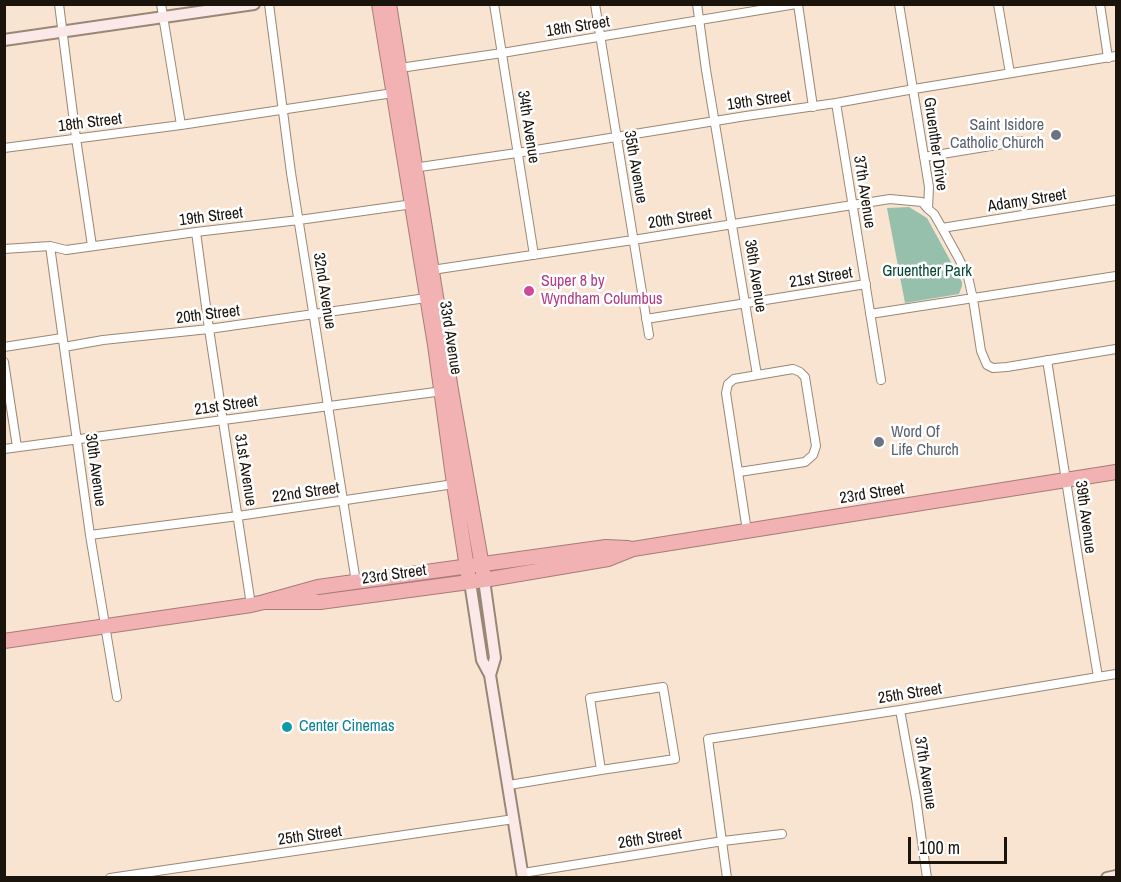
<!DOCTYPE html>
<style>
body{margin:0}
#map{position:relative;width:1121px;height:882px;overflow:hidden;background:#f8e4d1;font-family:"Archivo Narrow",sans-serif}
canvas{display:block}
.frame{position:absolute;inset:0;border:6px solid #1a140d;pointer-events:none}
.scale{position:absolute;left:908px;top:837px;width:99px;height:27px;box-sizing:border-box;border:3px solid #1a140d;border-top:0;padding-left:8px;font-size:18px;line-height:21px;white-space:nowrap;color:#1a140d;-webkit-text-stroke:4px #fff;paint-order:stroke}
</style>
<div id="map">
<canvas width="1121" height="882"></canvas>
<div class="frame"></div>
<div class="scale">100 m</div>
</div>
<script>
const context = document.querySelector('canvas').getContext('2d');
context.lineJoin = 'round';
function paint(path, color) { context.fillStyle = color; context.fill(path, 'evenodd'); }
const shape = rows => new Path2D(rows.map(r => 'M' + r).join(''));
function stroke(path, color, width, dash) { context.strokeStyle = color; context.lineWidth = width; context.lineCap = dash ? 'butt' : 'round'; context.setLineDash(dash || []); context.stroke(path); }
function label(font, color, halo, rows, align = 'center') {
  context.font = font + ' "Archivo Narrow",sans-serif'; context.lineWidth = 5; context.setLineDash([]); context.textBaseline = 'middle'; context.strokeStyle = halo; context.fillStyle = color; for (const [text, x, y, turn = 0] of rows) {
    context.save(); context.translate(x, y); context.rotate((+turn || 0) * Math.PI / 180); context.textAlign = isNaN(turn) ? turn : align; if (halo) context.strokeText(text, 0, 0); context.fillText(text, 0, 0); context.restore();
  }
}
paint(shape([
 [909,207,927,218,962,282,962,286,959,294,905,303,887,208]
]), '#96c0ac');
const street = shape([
 [59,4,76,138,92,246],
 [161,4,181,125],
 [269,4,291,173,356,582],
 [494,4,534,255],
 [595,4,649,335],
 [697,4,706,70,757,375],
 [798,4,813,107],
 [899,4,929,187,928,209,934,214,942,228,958,257,968,277,973,299,981,351,987,365,993,368,1007,367,1116,349],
 [998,4,1010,73],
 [1100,4,1108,58],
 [400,68,502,53,796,4],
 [836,103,881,380],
 [4,148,181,125,393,93],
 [924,157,1021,141],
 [413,168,517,153,746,116,836,103,914,89,1116,56],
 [942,228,1116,200],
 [196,232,209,329,251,605],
 [50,246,90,535,117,697],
 [4,249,50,246,66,250,196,232,299,220,413,204],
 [432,270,633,240,890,199,922,202,928,209],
 [870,314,1116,276],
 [646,319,866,284],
 [4,347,62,338],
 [64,347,103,340,209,329,426,298],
 [1047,360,1080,569,1098,677],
 [4,362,17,447],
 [4,449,443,391],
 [739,472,805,462,813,455,816,446,805,377,800,372,793,369,734,379,728,384,726,393,747,531],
 [90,535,238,516,454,484],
 [663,687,675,759,601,770,590,698,663,687],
 [900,710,916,798,927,878],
 [509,785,601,770],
 [523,873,723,841,782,834],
 [110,878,514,819],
 [727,878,708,739,900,710,1116,674]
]);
const secondary = shape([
 [4,40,254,4],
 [484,580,495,658,490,675],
 [470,582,482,660,490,675,523,878],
 [1107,878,1116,876]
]);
const highway = shape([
 [379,4,435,345,454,484,468,574],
 [389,4,451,390,483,572],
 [264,602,320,602,484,580,608,559,633,549,1116,472],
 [4,641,251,605,264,602,318,587,606,547,628,548]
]);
stroke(street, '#998776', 10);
stroke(secondary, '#998776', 14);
stroke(highway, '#a67b79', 16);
stroke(street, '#fff', 8);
stroke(secondary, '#fbe8e8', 10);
stroke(highway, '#f2b2b3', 14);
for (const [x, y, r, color] of [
 [1056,135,6,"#6b7280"],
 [529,291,6,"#d1479c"],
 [879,442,6,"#6b7280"],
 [287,727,6,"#0f9aa8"]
]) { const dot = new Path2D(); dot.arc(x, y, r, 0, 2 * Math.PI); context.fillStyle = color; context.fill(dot); stroke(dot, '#fff', 2); }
label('16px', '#1a140d', '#fff', [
 ["18th Street",578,27,-9],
 ["19th Street",759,101,-8],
 ["18th Street",90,123,-7],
 ["34th Avenue",528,127,81],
 ["Gruenther Drive",935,144,82],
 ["35th Avenue",635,167,80],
 ["37th Avenue",864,192,81],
 ["Adamy Street",1027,201,-9],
 ["19th Street",211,217,-7],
 ["20th Street",680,219,-9],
 ["36th Avenue",755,276,81],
 ["21st Street",821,278,-9],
 ["32nd Avenue",324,291,81],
 ["20th Street",208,315,-7],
 ["33rd Avenue",450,338,81],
 ["21st Street",226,406,-8],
 ["30th Avenue",95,470,82],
 ["31st Avenue",245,470,81],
 ["22nd Street",306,493,-8],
 ["23rd Street",872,494,-9],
 ["39th Avenue",1085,517,82],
 ["23rd Street",394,575,-8],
 ["25th Street",910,694,-9],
 ["37th Avenue",925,773,81],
 ["25th Street",310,836,-8],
 ["26th Street",650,839,-9]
]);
label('16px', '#5b616d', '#fff', [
 ["Saint Isidore",1044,126],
 ["Catholic Church",1044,144],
 ["Word Of",891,433,"left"],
 ["Life Church",891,451,"left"]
], 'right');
label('16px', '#044832', '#fff', [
 ["Gruenther Park",927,272]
]);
label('16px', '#b23c85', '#fff', [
 ["Super 8 by",541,282],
 ["Wyndham Columbus",541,300]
], 'left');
label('16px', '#0d838f', '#fff', [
 ["Center Cinemas",299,727]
], 'left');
</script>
